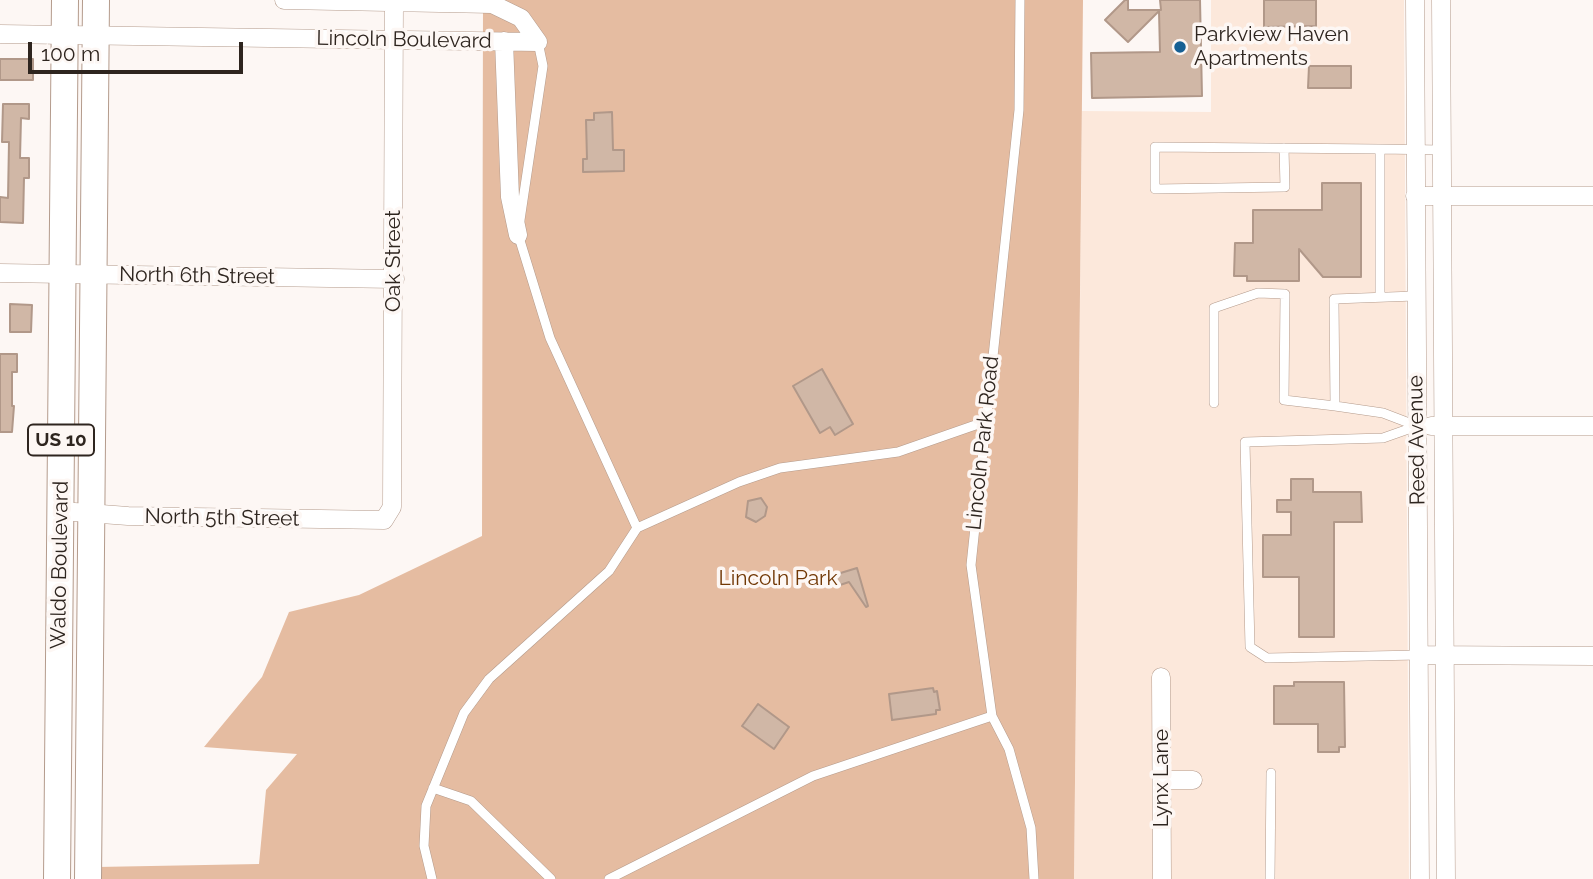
<!DOCTYPE html>
<style>
body{margin:0}
#map{position:relative;width:1593px;height:879px;overflow:hidden;background:#fdf7f4;font-family:Raleway,sans-serif}
canvas{display:block}
.scale{position:absolute;left:28px;top:42px;width:215px;height:32px;box-sizing:border-box;border:4px solid #2e251f;border-top:0;padding-left:9px;font-size:21px;line-height:24px;white-space:nowrap;color:#2e251f;-webkit-text-stroke:5px #fdf7f4;paint-order:stroke}
</style>
<div id="map">
<canvas width="1593" height="879"></canvas>
<div class="scale">100 m</div>
</div>
<script>
const context = document.querySelector('canvas').getContext('2d');
context.lineJoin = 'round';
function paint(path, color) { context.fillStyle = color; context.fill(path, 'evenodd'); }
const shape = rows => new Path2D(rows.map(r => 'M' + r).join(''));
function stroke(path, color, width, dash) { context.strokeStyle = color; context.lineWidth = width; context.lineCap = dash ? 'butt' : 'round'; context.setLineDash(dash || []); context.stroke(path); }
function label(font, color, halo, rows, align = 'center') {
  context.font = font + ' Raleway,sans-serif'; context.lineWidth = 7; context.setLineDash([]); context.textBaseline = 'middle'; context.strokeStyle = halo; context.fillStyle = color; for (const [text, x, y, turn = 0] of rows) {
    context.save(); context.translate(x, y); context.rotate((+turn || 0) * Math.PI / 180); context.textAlign = isNaN(turn) ? turn : align; if (halo) context.strokeText(text, 0, 0); context.fillText(text, 0, 0); context.restore();
  }
}
paint(shape([
 [1211,0,1404,0,1409,879,1074,879,1082,111,1211,112]
]), '#fce8db');
paint(shape([
 [483,0,1083,0,1074,879,97,879,97,867,259,864,266,790,297,754,204,747,262,677,289,612,359,595,482,536]
]), '#e5bca1');
const building = shape([
 [1125,0,1128,0,1128,10,1161,10,1160,0,1200,0,1202,96,1092,98,1091,53,1160,52,1159,11,1128,42,1105,20,1125,0],
 [1264,0,1316,0,1316,26,1264,27,1264,0],
 [0,59,33,59,33,80,0,80,0,59],
 [1309,66,1351,66,1351,88,1308,88,1309,66],
 [3,104,29,104,29,119,21,118,20,158,29,158,29,178,24,178,23,223,0,222,0,197,8,198,9,142,2,142,3,104],
 [612,112,613,150,624,150,624,171,583,172,583,159,587,159,586,120,594,120,594,113,612,112],
 [1322,183,1361,183,1361,277,1323,277,1299,249,1299,281,1247,281,1247,276,1234,276,1235,243,1253,243,1253,210,1322,210,1322,183],
 [10,304,32,305,31,332,10,332,10,304],
 [0,354,17,354,17,372,12,372,12,406,14,406,12,432,0,432,0,354],
 [822,369,853,424,835,435,830,427,820,433,793,386,822,369],
 [1291,479,1313,479,1313,492,1361,492,1362,522,1334,522,1334,637,1299,637,1299,577,1263,577,1263,535,1291,535,1291,512,1277,512,1277,500,1291,500,1291,479],
 [761,498,767,507,765,516,756,522,746,517,748,501,761,498],
 [857,568,868,606,866,607,849,582,837,586,834,575,857,568],
 [1294,682,1344,682,1345,747,1339,747,1339,752,1318,752,1318,724,1274,724,1274,686,1294,686,1294,682],
 [933,688,934,692,937,691,940,710,936,710,936,714,892,720,889,694,933,688],
 [758,704,789,727,774,749,742,726,758,704]
]);
paint(building, '#d0b7a6');
stroke(building, '#b19889', 2);
const service = shape([
 [1020,0,1019,110,971,565,992,716,1009,749,1031,828,1034,879],
 [1284,148,1285,187,1155,189,1155,147,1380,149,1442,150],
 [1380,149,1380,297],
 [520,220,543,66,538,42],
 [1415,296,1334,299,1335,406,1383,413,1417,426],
 [1214,403,1214,308,1258,293,1285,294,1284,400,1335,406],
 [1417,426,1383,438,1245,442,1250,647,1267,658,1419,655],
 [637,528,739,482,780,468,898,452,984,422],
 [433,788,471,801,551,879],
 [432,879,424,846,426,806,464,713,489,679,609,571,637,528,550,338,518,234],
 [609,879,813,776,992,716],
 [1270,879,1271,773]
]);
const minor = shape([
 [284,0,492,4,521,18,538,42],
 [1415,0,1420,879],
 [1441,0,1446,879],
 [0,34,538,42],
 [504,41,510,197,518,235],
 [1415,196,1593,196],
 [0,273,395,279],
 [1431,426,1593,426],
 [61,511,128,516,384,520,392,507,394,0],
 [1419,655,1593,656],
 [1161,677,1162,879],
 [1162,780,1193,780]
]);
const primary = shape([
 [57,879,65,0],
 [88,879,96,0]
]);
stroke(service, '#b49b8c', 10);
stroke(minor, '#b49b8c', 19);
stroke(primary, '#b49b8c', 28);
stroke(service, '#fff', 9);
stroke(minor, '#fff', 18);
stroke(primary, '#fff', 26);
for (const [x, y, r, color] of [
 [1180,47,7,"#166094"]
]) { const dot = new Path2D(); dot.arc(x, y, r, 0, 2 * Math.PI); context.fillStyle = color; context.fill(dot); stroke(dot, '#fdf7f4', 2.5); }
for (const [x, y, w] of [
 [61,440,66]
]) { const box = new Path2D(); box.roundRect(x - w / 2, y - 15.5, w, 31, 5); context.fillStyle = '#fdf7f4'; context.fill(box); stroke(box, '#2e251f', 2); }
label('bold 19px', '#2e251f', null, [
 ["US 10",61,440]
]);
label('21px', '#2e251f', '#fdf7f4', [
 ["Parkview Haven",1194,35],
 ["Apartments",1194,59]
], 'left');
label('21px', '#2e251f', '#fdf7f4', [
 ["Lincoln Boulevard",404,40,1],
 ["Oak Street",394,261,-90],
 ["North 6th Street",197,276,1],
 ["Reed Avenue",1417,440,-91],
 ["Lincoln Park Road",983,443,-84],
 ["North 5th Street",222,518,1],
 ["Waldo Boulevard",60,565,-89],
 ["Lynx Lane",1162,778,-90]
]);
label('21px', '#713805', '#fdf7f4', [
 ["Lincoln Park",778,579]
]);
</script>
